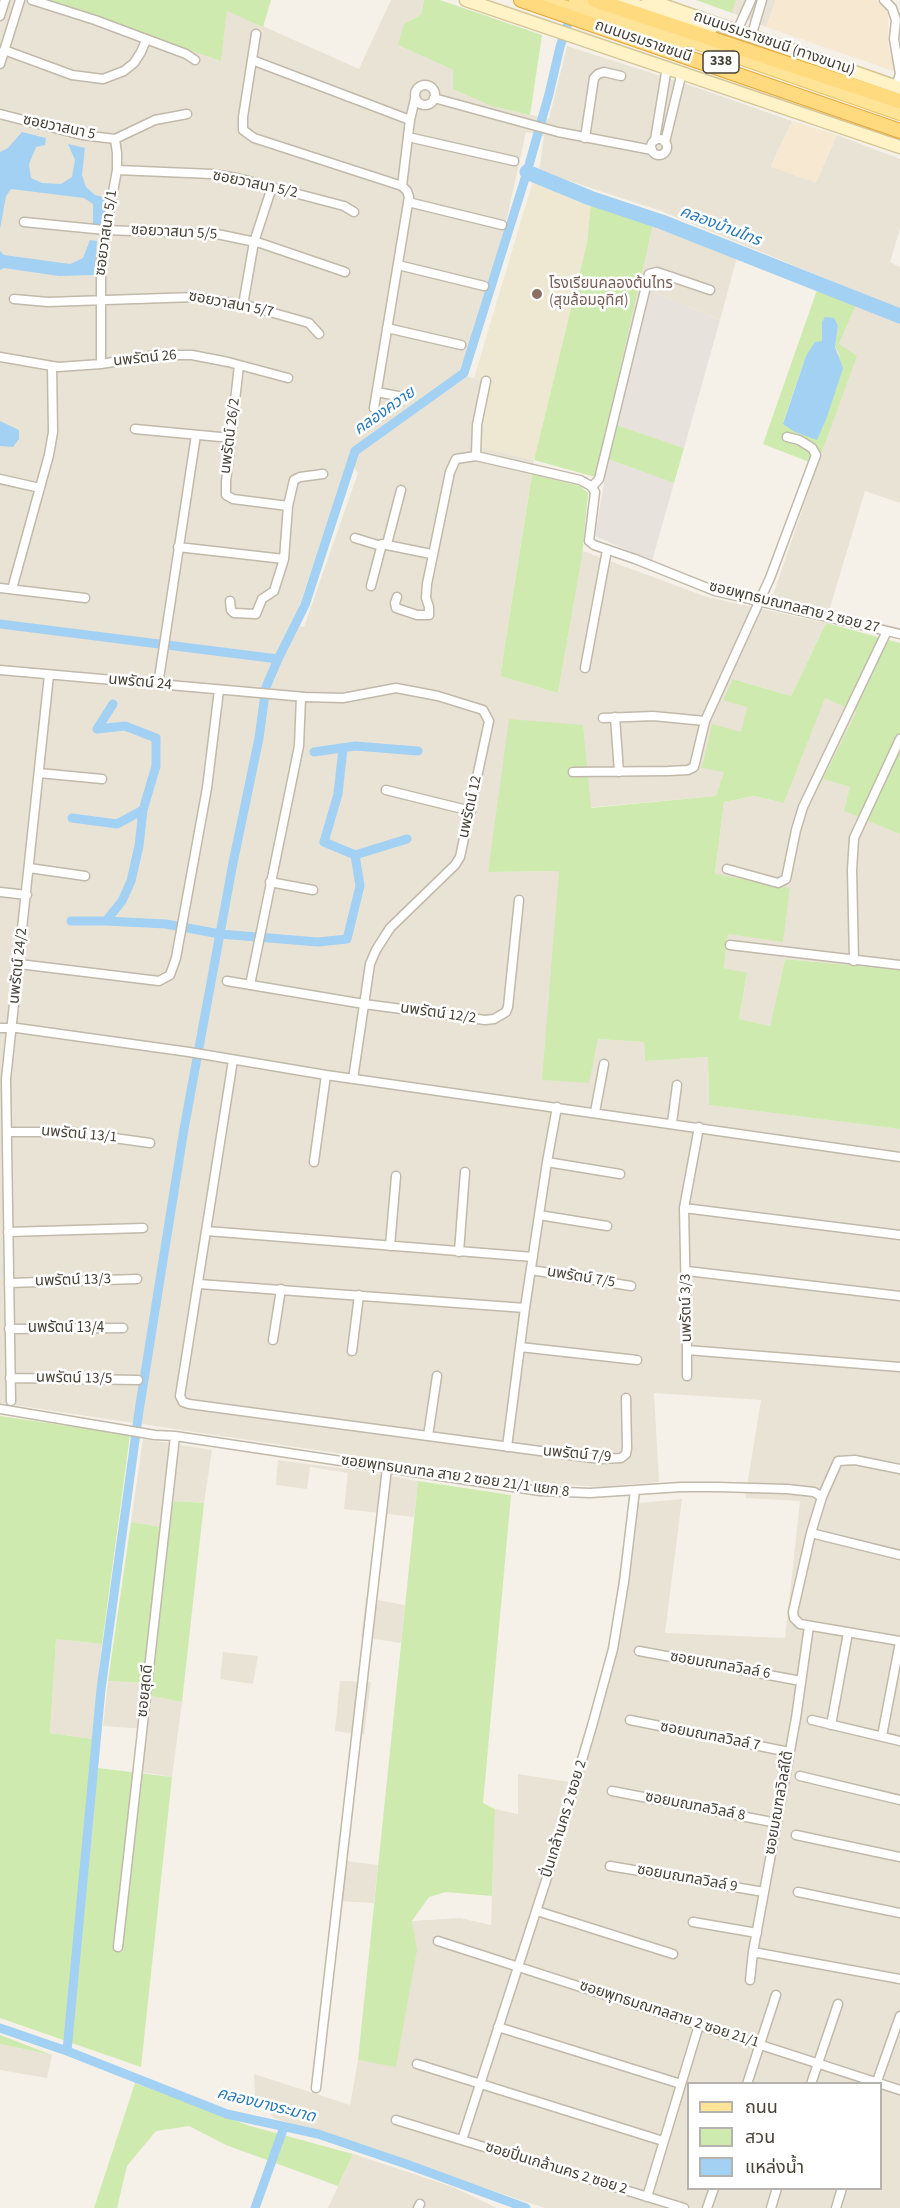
<!DOCTYPE html>
<meta charset="utf-8">
<style>
body{margin:0}
#map{position:relative;width:900px;height:2208px;overflow:hidden;background:#f5f1e8;font-family:"Source Sans 3","Noto Sans Thai",sans-serif}
canvas{display:block}
.legend{position:absolute;left:687px;top:2082px;width:195px;height:108px;box-sizing:border-box;background:#fff;border:2px solid #b6b3af;margin:0;padding:8px 10px;list-style:none;font-size:18px;color:#484236}
.legend li{display:flex;align-items:center;gap:12px;height:30px}
.legend b{width:30px;border:2px solid #b6b3af}
</style>
<div id="map">
<canvas width="900" height="2208"></canvas>
<ul class="legend">
<li><b style="height:8px;background:#ffe396"></b>ถนน</li>
<li><b style="height:16px;background:#ceeaaf"></b>สวน</li>
<li><b style="height:16px;background:#a2d1f4"></b>แหล่งน้ำ</li>
</ul>
</div>
<script>
const context = document.querySelector('canvas').getContext('2d');
context.lineJoin = 'round';
function paint(path, color) { context.fillStyle = color; context.fill(path, 'evenodd'); }
const shape = rows => new Path2D(rows.map(r => 'M' + r).join(''));
function stroke(path, color, width, dash) { context.strokeStyle = color; context.lineWidth = width; context.lineCap = dash ? 'butt' : 'round'; context.setLineDash(dash || []); context.stroke(path); }
function label(font, color, halo, rows, align = 'center') {
  context.font = font + ' "Source Sans 3","Noto Sans Thai",sans-serif'; context.lineWidth = 5; context.setLineDash([]); context.textBaseline = 'middle'; context.strokeStyle = halo; context.fillStyle = color; for (const [text, x, y, turn = 0] of rows) {
    context.save(); context.translate(x, y); context.rotate((+turn || 0) * Math.PI / 180); context.textAlign = isNaN(turn) ? turn : align; if (halo) context.strokeText(text, 0, 0); context.fillText(text, 0, 0); context.restore();
  }
}
paint(shape([
 [0,0,42,0,221,61,227,10,359,69,391,0,424,0,421,15,398,45,453,70,492,106,549,119,567,46,692,86,792,121,771,166,816,182,837,135,900,159,900,229,890,262,900,267,900,309,661,211,539,171,544,136,526,132,501,245,471,342,458,374,489,382,481,447,534,460,500,676,558,693,583,551,707,597,826,623,791,696,734,679,747,707,741,733,702,767,724,772,716,796,497,816,488,872,559,871,598,1039,644,1042,645,1061,708,1057,709,1105,900,1129,900,2208,545,2208,274,2118,255,2096,254,2074,350,2105,358,2060,396,2066,416,1950,412,1921,460,1918,491,1925,495,1809,518,1814,518,1774,569,1782,608,1653,629,1504,682,1499,665,1633,785,1638,800,1501,745,1498,761,1400,654,1393,659,1482,599,1487,531,1482,0,1403],
 [349,459,358,473,304,627,293,625],
 [688,2084,880,2084,880,2188,688,2188],
 [736,0,776,0,766,27,732,13],
 [653,225,737,257,720,320,639,286],
 [857,303,900,320,900,503,865,491,829,611,772,598,826,440,839,344],
 [825,697,856,712,823,779,850,787,845,811,900,834,900,970,785,959,770,1026,739,1019,747,974,724,968,728,934,715,875,724,802,754,796,784,803],
 [143,1439,212,1450,204,1503,175,1501,169,1528,131,1522],
 [278,1460,363,1471,418,1481,414,1517,344,1509,348,1473,310,1467,307,1489,276,1485],
 [366,1598,405,1605,401,1643,361,1637],
 [56,1639,102,1644,92,1739,50,1733],
 [223,1652,258,1656,253,1684,220,1679],
 [108,1681,142,1683,151,1696,182,1702,172,1777,141,1772,147,1729,103,1726],
 [340,1681,371,1682,364,1735,335,1731],
 [338,1860,378,1865,374,1903,333,1901],
 [0,2044,52,2055,47,2078,0,2070],
 [353,2154,453,2187,497,2208,328,2208]
]), '#e9e3d6');
paint(shape([
 [776,0,877,0,888,13,888,45,896,72,766,27],
 [792,121,837,135,816,183,771,167]
]), '#f7e8d2');
paint(shape([
 [639,286,720,320,684,448,607,422],
 [608,459,674,483,652,561,595,536]
]), '#e7e2dc');
paint(shape([
 [533,181,591,202,587,243,534,460,481,447,489,382,474,378]
]), '#eee7d1');
paint(shape([
 [42,0,271,0,263,27,227,11,221,61],
 [424,0,440,0,542,35,530,115,492,106,453,89,453,70,398,45,404,24,421,15],
 [696,0,736,0,732,13],
 [591,202,653,225,595,477,534,460,587,243],
 [817,290,857,303,839,344,857,356,817,465,763,444],
 [822,322,838,326,835,347,840,355,783,423,806,356,815,343,822,342],
 [616,425,684,448,674,483,608,459],
 [532,474,580,486,588,493,582,557,558,693,500,676],
 [826,623,900,643,900,834,844,811,850,787,823,779,856,712,825,698,784,803,754,796,724,802,715,874,790,888,783,942,728,934,724,968,747,973,739,1019,770,1026,785,959,900,970,900,1129,709,1105,708,1057,645,1061,644,1042,598,1039,589,1083,542,1080,559,871,488,872,509,719,583,725,591,808,716,796,724,772,702,768,712,724,741,732,747,707,723,700,733,679,791,696],
 [0,1416,130,1435,102,1644,56,1639,50,1733,92,1739,90,1767,172,1777,141,2067,0,2018],
 [418,1481,511,1495,483,1803,495,1809,492,1896,446,1892,429,1897,412,1921,417,1950,396,2067,358,2060],
 [174,1501,204,1503,182,1702,151,1696,142,1683,108,1681,131,1522,168,1528],
 [0,2035,52,2055,0,2044],
 [135,2083,250,2126,353,2154,338,2186,226,2145,189,2126,156,2131,127,2166,117,2208,94,2208]
]), '#ceeaaf');
paint(shape([
 [22,132,46,138,45,145,36,147,29,164,31,178,42,183,61,184,72,177,75,160,68,144,85,148,82,175,86,187,95,195,107,198,101,226,93,224,93,204,84,198,11,189,6,196,0,229,0,152,8,148],
 [90,240,97,241,94,275,59,276,4,268,0,270,0,251,4,255,70,264,83,258],
 [825,317,834,318,838,326,835,347,843,368,827,417,817,440,795,432,783,424,806,356,815,342,822,341,822,322],
 [0,421,19,430,19,439,13,447,0,446]
]), '#a2d1f4');
stroke(shape([
 [0,624,278,659,305,605,355,451,464,373,527,172,549,94,560,47,571,14],
 [314,752,355,746,418,751],
 [72,818,117,824,143,810,156,766,156,738,125,726,97,729,113,704],
 [355,855,407,839],
 [71,921,106,921,122,901,131,881,139,846,143,810],
 [106,921,166,924,220,934,318,942,347,939,360,886,355,855,324,842,338,794,343,748],
 [0,2028,67,2051,227,2114,318,2134,409,2165,526,2208],
 [67,2051,101,1689,139,1411,184,1129,233,863,259,738,266,687,278,659],
 [255,2208,284,2127]
]), '#a2d1f4', 9);
stroke(shape([
 [527,172,590,198,662,222,900,316]
]), '#a2d1f4', 15);
const minor = shape([
 [32,0,95,20,186,54,195,60],
 [884,0,892,8,896,20,894,39,900,74,896,87],
 [0,16,5,0],
 [737,31,751,0],
 [256,34,243,117,243,130,254,138,402,186],
 [751,37,762,0],
 [4,50,72,75,103,79,124,71,134,63,141,52,146,40],
 [252,60,410,120],
 [0,64,20,0],
 '415 95a10 10 0 1 1 20 0a10 10 0 1 1-20 0Z',
 [434,98,558,132,652,150],
 [0,114,82,135,115,139,155,120,187,114],
 [408,137,514,161],
 [585,138,594,78,598,74,604,72,621,76],
 '651 147a8 8 0 1 1 16 0a8 8 0 1 1-16 0Z',
 [655,140,667,67],
 [665,142,682,72],
 [117,170,212,174,237,178,344,206,354,212],
 [408,202,502,225],
 [24,222,105,230,217,234,260,243,345,272],
 [398,265,484,286],
 [14,299,48,302,195,297,249,306,309,323,319,334],
 [243,305,254,242,272,187],
 [387,328,461,345],
 [0,357,58,367,101,364,156,355,192,355,228,362,288,378],
 [101,364,101,258,117,170,117,153,115,139],
 [239,365,226,482,226,495,233,499,288,506,294,480,300,477,323,474],
 [486,381,477,425,476,456,580,480,591,486,595,492,589,541,594,545,635,559,715,591,900,634],
 [377,392,403,397],
 [374,408,409,197,407,191,402,186,410,120,415,99],
 [135,429,231,438],
 [0,479,40,488],
 [592,487,599,479,649,274,657,272,710,290],
 [355,538,381,546],
 [387,544,401,490],
 [178,547,284,559],
 [371,586,382,544,431,554],
 [0,588,85,598],
 [12,589,49,455,53,432,52,366],
 [397,597,395,603,396,608,417,615,429,615,429,607,426,598,427,584,450,472,456,459,476,456],
 [230,601,231,610,234,613,256,614,262,599,274,591,284,559,288,506],
 [585,668,607,550],
 [0,670,305,697,343,698,396,688,438,696,483,710,489,721,460,857,455,865,390,928,376,950,370,964,353,1079],
 [158,685,196,435],
 [615,717,619,772],
 [603,718,653,716,705,721],
 [573,772,668,771,688,770,694,767,705,721,770,578,816,455,812,448,799,440,787,437],
 [39,773,102,779],
 [386,790,471,811],
 [29,868,85,876],
 [727,869,778,883,786,879,796,830,803,807,887,631],
 [270,882,313,890],
 [0,892,27,895],
 [730,945,900,965],
 [854,961,852,870,854,838,900,739],
 [19,964,159,981,170,975,176,958,207,788,219,690],
 [227,981,364,1004,485,1020,494,1019,506,1012,508,1007,519,900],
 [250,985,299,746,301,697],
 [0,1028,17,1028,189,1052,326,1075,900,1157],
 [233,1060,180,1396,183,1402,189,1404,600,1459,621,1458,626,1454,627,1448,626,1398],
 [595,1112,604,1064],
 [672,1123,677,1085],
 [699,1127,684,1208,687,1350,900,1367],
 [7,1132,71,1132,150,1143],
 [314,1162,326,1075],
 [547,1162,620,1174],
 [684,1208,900,1235],
 [539,1215,607,1226],
 [207,1231,533,1257],
 [8,1232,143,1228],
 [390,1246,396,1176],
 [459,1252,465,1172],
 [531,1270,631,1286],
 [687,1271,900,1296],
 [9,1283,137,1279],
 [199,1284,525,1308],
 [9,1329,123,1328],
 [273,1340,281,1289],
 [520,1347,637,1360],
 [352,1351,359,1295],
 [687,1376,687,1350],
 [10,1378,138,1380],
 [11,1401,6,1079,49,675],
 [0,1409,155,1435,175,1436,540,1491,590,1493,681,1487,717,1487,787,1489,814,1492,822,1497,811,1533,793,1612,794,1618,800,1624,900,1641],
 [428,1436,437,1376],
 [507,1447,525,1308,547,1162,557,1107],
 [822,1497,838,1461,855,1460,900,1469],
 [811,1533,900,1555],
 [639,1651,801,1681],
 [630,1720,789,1752],
 [812,1720,900,1741],
 [831,1725,848,1633],
 [882,1736,900,1642],
 [800,1776,900,1800],
 [612,1791,777,1823],
 [796,1835,900,1857],
 [610,1866,764,1892],
 [798,1892,900,1913],
 [537,1911,673,1954],
 [693,1922,757,1933],
 [438,1941,900,2090],
 [118,1947,175,1436],
 [753,1952,900,1979],
 [750,1980,753,1952,796,1718,809,1626],
 [498,2027,681,2084],
 [417,2064,663,2141],
 [747,2084,776,1995],
 [811,2084,838,2004],
 [876,2084,900,2016],
 [316,2088,387,1468],
 [396,2120,684,2208],
 [462,2140,551,1865,592,1726,613,1649,624,1582,635,1490],
 [647,2197,699,2025],
 [418,2208,420,2204],
 [707,2208,714,2188],
 [771,2208,777,2188],
 [836,2208,842,2188]
]);
const secondary = shape([
 [466,0,900,147],
 [620,0,710,31],
 [648,0,900,88]
]);
const primary = shape([
 [543,0,680,48],
 [576,0,900,113]
]);
const trunk = shape([
 [521,0,900,131],
 [595,0,900,101]
]);
stroke(minor, '#c1b9aa', 11);
stroke(secondary, '#d7c696', 15);
stroke(primary, '#e9c361', 16);
stroke(trunk, '#e4a632', 16);
stroke(minor, '#fff', 8);
stroke(secondary, '#fff3c7', 12);
stroke(primary, '#ffe396', 14);
stroke(trunk, '#ffda7f', 14);
for (const [x, y, r, color] of [
 [537,294,6,"#8d6e63"]
]) { const dot = new Path2D(); dot.arc(x, y, r, 0, 2 * Math.PI); context.fillStyle = color; context.fill(dot); stroke(dot, '#fff', 2); }
for (const [x, y, w] of [
 [721,62,36]
]) { const box = new Path2D(); box.roundRect(x - w / 2, y - 11, w, 22, 4.5); context.fillStyle = '#fff'; context.fill(box); stroke(box, '#484236', 1.5); }
label('bold 14px', '#484236', null, [
 ["338",721,62]
]);
label('15px', '#484236', '#fff', [
 ["ถนนบรมราชชนนี",643,42,19],
 ["ถนนบรมราชชนนี (ทางขนาน)",774,44,19],
 ["ซอยวาสนา 5",59,128,12],
 ["ซอยวาสนา 5/2",255,185,12],
 ["ซอยวาสนา 5/1",107,233,-82],
 ["ซอยวาสนา 5/5",174,233,3],
 ["ซอยวาสนา 5/7",231,305,11],
 ["นพรัตน์ 26",145,359,-6],
 ["นพรัตน์ 26/2",231,436,-83],
 ["ซอยพุทธมณฑลสาย 2 ซอย 27",794,608,14],
 ["นพรัตน์ 24",140,683,5],
 ["นพรัตน์ 12",471,807,-78],
 ["นพรัตน์ 24/2",19,966,-84],
 ["นพรัตน์ 12/2",438,1014,8],
 ["นพรัตน์ 13/1",79,1135,5],
 ["นพรัตน์ 7/5",581,1278,9],
 ["นพรัตน์ 13/3",73,1281,-2],
 ["นพรัตน์ 3/3",687,1308,-91],
 ["นพรัตน์ 13/4",66,1329],
 ["นพรัตน์ 13/5",74,1379,1],
 ["นพรัตน์ 7/9",577,1455,5],
 ["ซอยพุทธมณฑล สาย 2 ซอย 21/1 แยก 8",455,1477,8],
 ["ซอยมณฑลวิลล์ 6",720,1666,10],
 ["ซอยสุดดี",146,1691,-84],
 ["ซอยมณฑลวิลล์ 7",710,1737,11],
 ["ซอยมณฑลวิลล์ใต้",780,1803,-80],
 ["ซอยมณฑลวิลล์ 8",695,1807,11],
 ["ปิ่นเกล้านคร 2 ซอย 2",565,1819,-73],
 ["ซอยมณฑลวิลล์ 9",687,1879,10],
 ["ซอยพุทธมณฑลสาย 2 ซอย 21/1",669,2015,18],
 ["ซอยปิ่นเกล้านคร 2 ซอย 2",556,2169,17]
]);
label('15px', '#785e54', '#fff', [
 ["โรงเรียนคลองต้นไทร",549,285],
 ["(สุขล้อมอุทิศ)",549,302]
], 'left');
label('italic 16px', '#2a7aba', '#fff', [
 ["คลองบ้านไทร",720,227,21],
 ["คลองควาย",385,412,-35],
 ["คลองบางระมาด",266,2106,14]
]);
</script>
